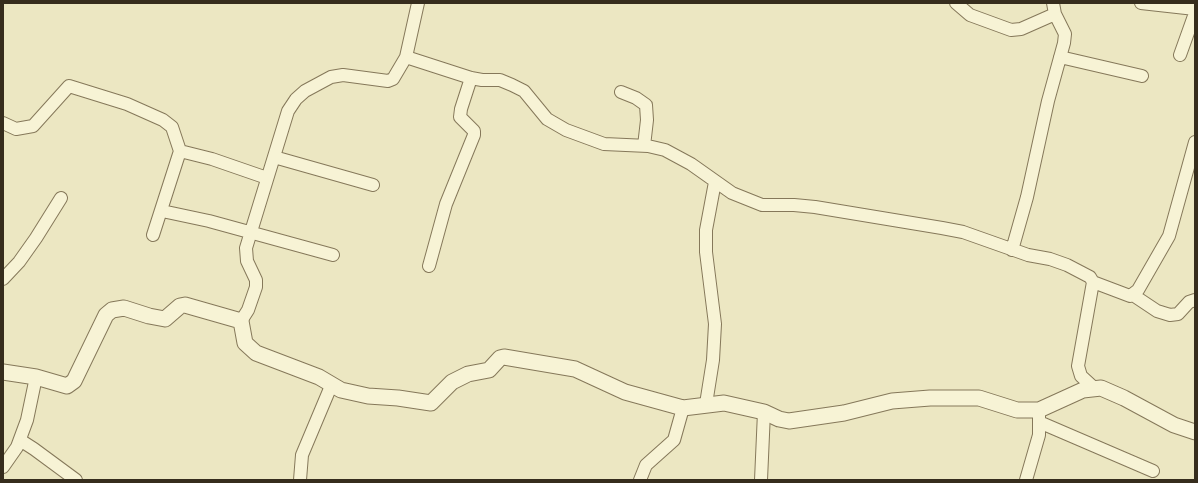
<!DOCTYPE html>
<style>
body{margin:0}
#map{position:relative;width:1198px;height:483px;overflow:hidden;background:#ece7c2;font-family:"Playfair Display",serif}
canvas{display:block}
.frame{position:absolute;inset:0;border:4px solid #362d1d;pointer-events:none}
</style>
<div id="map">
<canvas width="1198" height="483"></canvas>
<div class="frame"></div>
</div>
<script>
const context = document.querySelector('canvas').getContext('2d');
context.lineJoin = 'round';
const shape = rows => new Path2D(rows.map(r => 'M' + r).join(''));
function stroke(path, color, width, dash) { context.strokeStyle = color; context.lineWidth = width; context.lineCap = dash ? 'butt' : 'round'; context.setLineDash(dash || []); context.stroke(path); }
const minor = shape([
 [956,3,970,15,1011,30,1021,29,1055,14],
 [1141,3,1195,9],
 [1180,55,1195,13],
 [406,57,418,3],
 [1060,57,1142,76],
 [621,92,636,98,646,105,647,120,644,146],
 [3,123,16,129,33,126,69,86,127,104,163,120,172,127,180,151,153,235],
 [180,151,212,159,267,178],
 [274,157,373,185],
 [162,211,209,221,333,255],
 [1012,250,1027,197,1048,101,1064,43,1065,34,1055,14,1053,3],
 [429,266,446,204,474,135,474,131,460,117,461,109,471,78],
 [3,279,19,262,36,238,61,198],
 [1093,282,1130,296,1138,290,1169,236,1195,142],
 [1133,295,1157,311,1170,315,1178,314,1189,302,1195,300],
 [241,321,248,310,256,287,256,280,247,261,246,248,288,111,296,99,305,91,331,77,343,75,388,81,393,79,406,57,471,78,482,80,500,80,512,85,524,91,547,119,566,130,604,144,648,146,665,150,691,164,732,193,762,205,794,205,815,207,942,228,963,232,1028,255,1050,259,1067,265,1090,277,1093,282,1078,366,1081,376,1093,387],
 [706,404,713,360,715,324,706,252,706,230,715,182],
 [1039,422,1153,471],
 [20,440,34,449,76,480],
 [3,467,17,447,27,420,36,377],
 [300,480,302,455,331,386],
 [640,480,646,465,674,440,683,408],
 [761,480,764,412],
 [1026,480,1039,435,1039,415]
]);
const tertiary = shape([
 [3,372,36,377,67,386,74,381,106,315,112,310,124,308,149,316,165,319,180,306,185,305,241,321,245,343,256,353,319,377,341,390,368,396,398,398,431,403,452,382,468,374,489,370,500,358,504,357,575,369,625,392,683,408,724,403,764,412,779,419,789,421,844,413,892,401,930,398,979,398,1017,410,1039,410,1083,390,1101,388,1124,398,1174,425,1195,432]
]);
stroke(minor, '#85785a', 14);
stroke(tertiary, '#85785a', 17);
stroke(minor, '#f7f3d5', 12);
stroke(tertiary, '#f7f3d5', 15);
</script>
